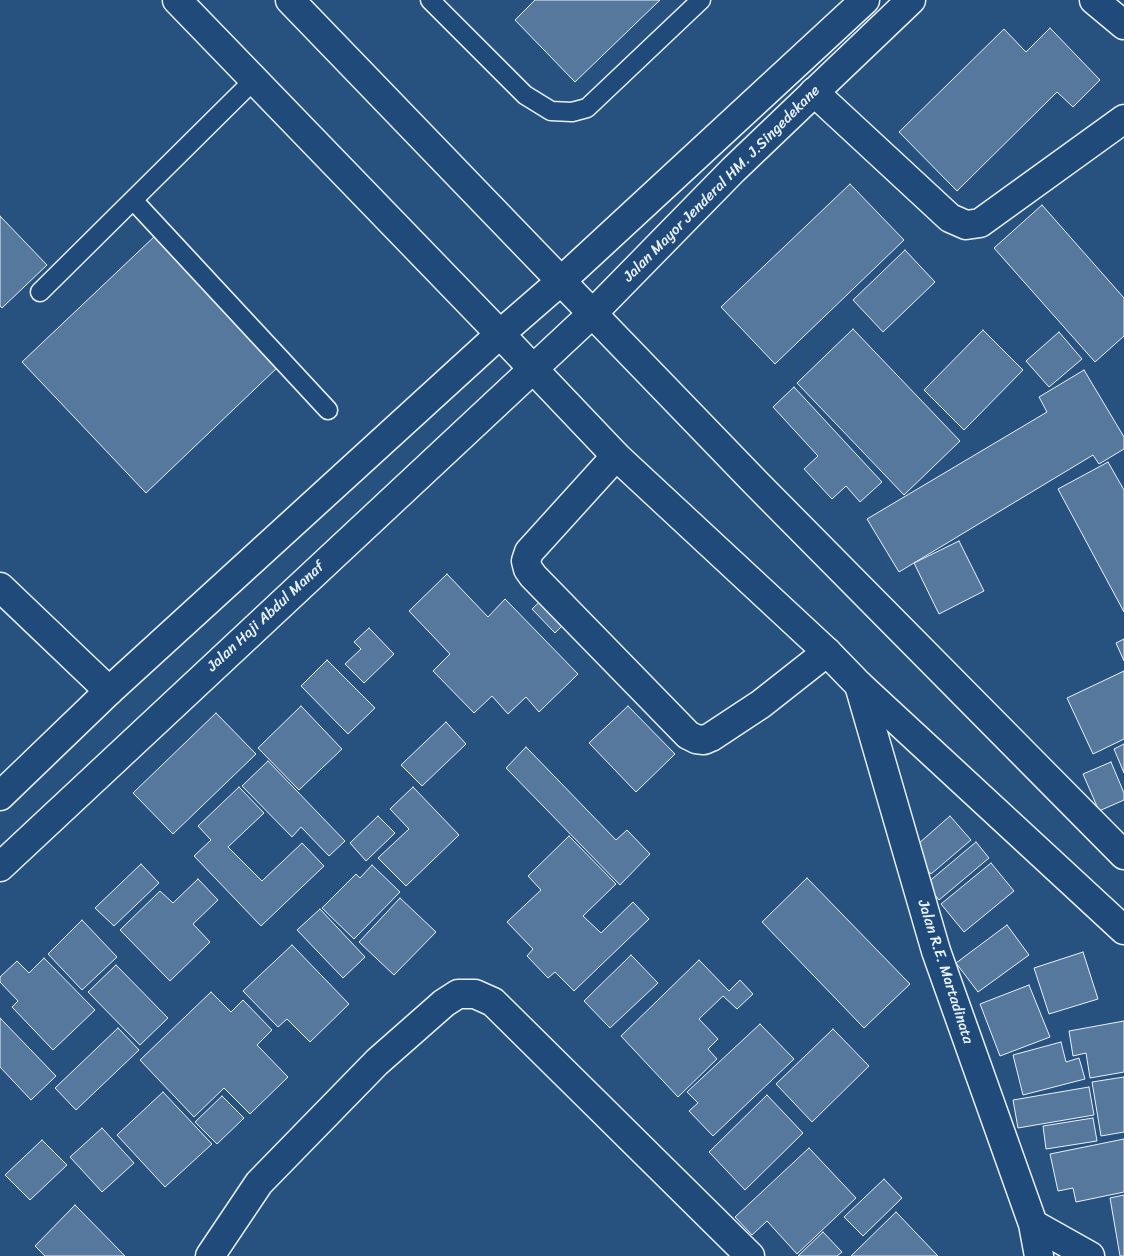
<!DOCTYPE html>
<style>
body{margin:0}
canvas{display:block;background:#27517f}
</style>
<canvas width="1124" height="1256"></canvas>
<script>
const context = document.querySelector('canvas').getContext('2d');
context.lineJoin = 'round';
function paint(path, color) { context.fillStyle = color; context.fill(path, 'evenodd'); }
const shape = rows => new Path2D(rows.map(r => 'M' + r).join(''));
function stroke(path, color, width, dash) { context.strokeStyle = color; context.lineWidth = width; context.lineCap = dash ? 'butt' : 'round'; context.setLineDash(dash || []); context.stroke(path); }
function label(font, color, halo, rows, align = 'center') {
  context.font = font + ' Sriracha,sans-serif'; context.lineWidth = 4.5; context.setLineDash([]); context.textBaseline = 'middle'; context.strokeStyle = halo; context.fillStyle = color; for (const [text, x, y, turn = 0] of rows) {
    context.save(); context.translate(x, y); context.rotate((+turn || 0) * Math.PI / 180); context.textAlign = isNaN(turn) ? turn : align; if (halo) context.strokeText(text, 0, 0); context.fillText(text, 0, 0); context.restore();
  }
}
const building = shape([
 [535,0,660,0,575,82,515,20,535,0],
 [1050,28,1100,80,1073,107,1057,92,957,191,899,132,1004,29,1026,52,1050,28],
 [850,184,904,240,775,364,721,307,850,184],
 [1042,205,1124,298,1124,336,1095,362,994,248,1042,205],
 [0,216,47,265,2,308,0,306,0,216],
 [156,235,280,365,146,493,22,362,156,235],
 [905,250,935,282,883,332,853,300,905,250],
 [853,329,960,441,904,495,797,383,853,329],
 [983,330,1023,370,964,430,924,390,983,330],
 [1059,332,1082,359,1049,387,1026,361,1059,332],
 [1084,370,1124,437,1124,449,1099,464,1093,455,899,572,867,519,1047,412,1039,397,1084,370],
 [794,387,882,482,860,502,846,486,832,499,804,469,818,456,773,407,794,387],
 [1108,462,1124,490,1124,612,1058,489,1108,462],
 [959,541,984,591,939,614,914,563,959,541],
 [447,574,488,617,505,599,578,674,539,712,526,697,508,714,492,696,474,713,433,671,450,654,409,611,447,574],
 [547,595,570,618,555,633,532,609,547,595],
 [369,628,394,654,364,683,345,664,361,649,354,642,369,628],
 [1124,639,1124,661,1116,643,1124,639],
 [327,660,375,708,348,734,301,686,327,660],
 [1124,671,1124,739,1093,754,1067,698,1124,671],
 [301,706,342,749,299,790,258,748,301,706],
 [628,706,675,754,636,792,589,743,628,706],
 [216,713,256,754,173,834,133,793,216,713],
 [446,722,466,744,422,786,401,765,446,722],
 [1124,744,1124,773,1114,749,1124,744],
 [526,747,616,840,627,830,650,854,620,885,506,768,526,747],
 [268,761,345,841,329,856,301,827,292,837,242,786,268,761],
 [1111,762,1124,793,1124,800,1099,811,1083,774,1111,762],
 [239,787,264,813,228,847,262,881,302,843,324,866,261,926,194,856,211,840,198,826,239,787],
 [413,787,459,835,406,886,378,858,409,829,390,809,413,787],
 [378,816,395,833,366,861,350,843,378,816],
 [950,816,971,840,931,874,910,851,950,816],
 [569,836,616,884,583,916,601,933,633,902,649,919,574,991,555,972,548,978,527,956,533,949,507,922,541,890,528,876,569,836],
 [976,842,989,858,939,900,926,884,976,842],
 [991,863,1014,891,964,932,941,904,991,863],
 [141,864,159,883,114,926,95,908,141,864],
 [372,865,400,892,354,939,322,908,356,874,360,878,372,865],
 [807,878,910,984,864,1028,762,922,807,878],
 [198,879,218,900,193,924,210,942,170,981,120,930,160,891,173,903,198,879],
 [400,898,436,932,394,975,359,942,400,898],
 [320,909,365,957,343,978,297,930,320,909],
 [82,920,117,957,82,990,48,954,82,920],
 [1007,925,1029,955,978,992,956,963,1007,925],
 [292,945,349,1004,310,1042,287,1019,278,1027,243,991,292,945],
 [1083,952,1098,999,1049,1014,1034,968,1083,952],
 [631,955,658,983,610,1028,584,1001,631,955],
 [44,958,95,1010,53,1050,12,1007,18,1001,0,982,0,977,17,961,29,973,44,958],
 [699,960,729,991,740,980,753,994,737,1009,723,996,699,1019,718,1039,708,1049,717,1059,678,1097,621,1036,699,960],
 [116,965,168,1018,140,1045,88,992,116,965],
 [1029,985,1050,1037,1000,1056,980,1004,1029,985],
 [211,992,231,1012,243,1000,272,1030,257,1045,288,1077,250,1114,224,1088,194,1117,140,1060,211,992],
 [0,1018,56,1076,31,1100,0,1067,0,1018],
 [1124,1021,1124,1072,1090,1078,1086,1053,1073,1056,1069,1031,1124,1021],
 [760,1024,794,1059,713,1136,689,1111,698,1103,687,1092,760,1024],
 [118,1028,139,1050,76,1110,55,1088,118,1028],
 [833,1029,869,1066,812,1122,776,1084,833,1029],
 [1061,1042,1066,1062,1079,1058,1085,1079,1023,1095,1013,1055,1061,1042],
 [1124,1077,1124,1132,1101,1136,1092,1082,1124,1077],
 [1089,1087,1094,1115,1018,1128,1013,1100,1089,1087],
 [163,1092,212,1144,165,1187,117,1135,163,1092],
 [767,1095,803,1133,745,1190,709,1152,767,1095],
 [222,1096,244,1118,217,1144,195,1122,222,1096],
 [1093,1118,1097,1141,1046,1149,1043,1126,1093,1118],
 [102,1128,134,1163,102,1192,70,1157,102,1128],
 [1124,1139,1124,1192,1076,1202,1073,1188,1058,1191,1050,1154,1124,1139],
 [42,1140,67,1165,30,1200,5,1175,42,1140],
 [809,1148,856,1198,797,1254,767,1221,752,1235,735,1217,809,1148],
 [884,1179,902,1198,863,1236,844,1217,884,1179],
 [1124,1195,1124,1256,1120,1256,1110,1198,1124,1195],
 [75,1205,125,1256,45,1256,35,1246,75,1205],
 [896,1212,938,1256,851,1256,896,1212],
 [823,1232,842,1252,837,1256,798,1256,823,1232]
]);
paint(building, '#57789d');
stroke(building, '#e8f1f8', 1);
const service = shape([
 [430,0,525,95,551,111,572,112,587,108,701,0],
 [133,200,328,410],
 [40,292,254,80]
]);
const minor = shape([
 [1094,0,1124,25],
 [814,92,950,218,966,225,980,223,1124,119],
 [616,456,529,552,526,561,528,569,533,576,688,735,696,739,704,740,711,737,761,704,827,652],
 [0,587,109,691],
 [859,685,936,951,1033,1224,1039,1256],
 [1033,1224,1090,1256],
 [210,1256,259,1183,377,1062,444,1003,458,994,475,994,493,1002,750,1256]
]);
const tertiary = shape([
 [561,281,757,484,1124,855],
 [500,334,616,456,827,652,859,685,1124,930]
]);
const secondary = shape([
 [177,0,500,334],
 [290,0,561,281],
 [0,796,109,691,500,334,561,281,865,0],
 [0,867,593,313,733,170,911,0]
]);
stroke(service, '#e8f1f8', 21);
stroke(minor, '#e8f1f8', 31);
stroke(tertiary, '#e8f1f8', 31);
stroke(secondary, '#e8f1f8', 31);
stroke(service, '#1f4a7a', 18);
stroke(minor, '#1f4a7a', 28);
stroke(tertiary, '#1f4a7a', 28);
stroke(secondary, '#1f4a7a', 28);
label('15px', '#e8f1f8', '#1f4a7a', [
 ["Jalan Mayor Jenderal HM. J.Singedekane",722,184,-45],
 ["Jalan Haji Abdul Manaf",266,617,-43],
 ["Jalan R.E. Martadinata",945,972,72]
]);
</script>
